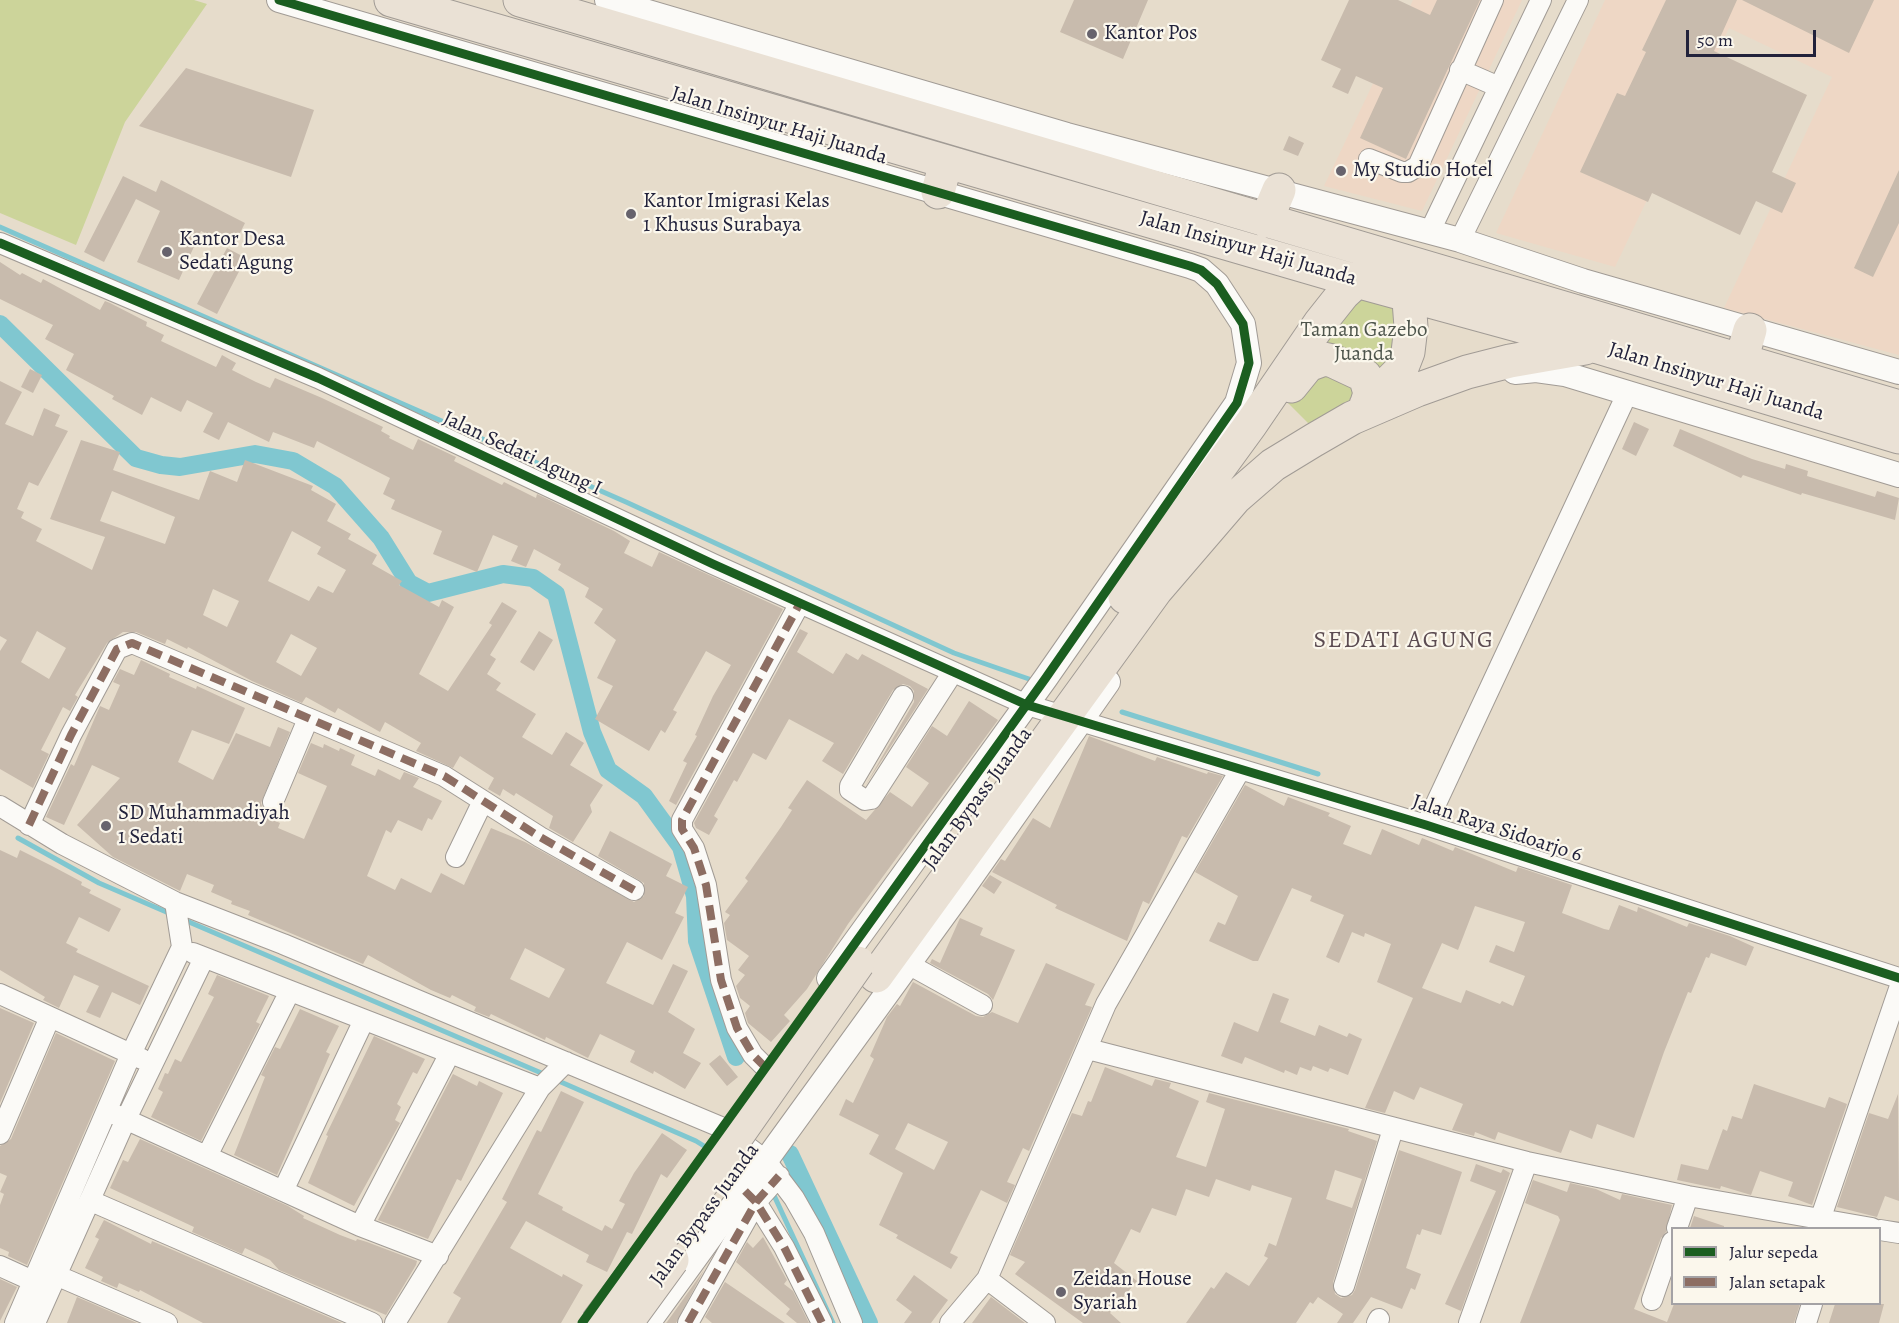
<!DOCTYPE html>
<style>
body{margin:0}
#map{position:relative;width:1899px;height:1323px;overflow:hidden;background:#e6dccb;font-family:Alegreya,serif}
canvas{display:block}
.legend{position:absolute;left:1671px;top:1227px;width:210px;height:78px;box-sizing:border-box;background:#fbf7ec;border:2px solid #a4a2a5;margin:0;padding:8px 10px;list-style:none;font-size:18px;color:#22223b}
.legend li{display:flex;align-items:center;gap:12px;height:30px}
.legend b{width:30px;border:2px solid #a4a2a5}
.scale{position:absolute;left:1686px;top:30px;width:130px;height:27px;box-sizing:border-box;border:3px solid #22223b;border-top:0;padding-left:8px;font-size:18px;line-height:21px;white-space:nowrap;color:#22223b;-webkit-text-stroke:4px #fbf7ec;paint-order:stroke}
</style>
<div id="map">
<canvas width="1899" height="1323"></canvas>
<ul class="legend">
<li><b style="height:8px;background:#1b5e20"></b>Jalur sepeda</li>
<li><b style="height:8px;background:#8d6e63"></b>Jalan setapak</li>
</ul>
<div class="scale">50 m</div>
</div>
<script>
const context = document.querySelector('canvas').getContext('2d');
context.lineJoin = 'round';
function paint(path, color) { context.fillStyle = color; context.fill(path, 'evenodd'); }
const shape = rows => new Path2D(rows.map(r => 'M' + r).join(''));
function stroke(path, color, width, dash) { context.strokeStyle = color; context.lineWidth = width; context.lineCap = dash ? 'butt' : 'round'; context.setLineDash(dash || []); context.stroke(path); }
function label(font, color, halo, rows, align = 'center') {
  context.font = font + ' Alegreya,serif'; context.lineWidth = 4.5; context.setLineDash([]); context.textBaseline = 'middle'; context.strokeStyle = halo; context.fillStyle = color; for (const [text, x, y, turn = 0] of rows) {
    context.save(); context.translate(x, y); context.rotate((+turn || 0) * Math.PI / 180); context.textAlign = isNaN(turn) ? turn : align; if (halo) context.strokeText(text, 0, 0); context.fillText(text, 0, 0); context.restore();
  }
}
paint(shape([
 [1413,0,1522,0,1422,211,1324,186],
 [1605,0,1899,0,1899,355,1724,308,1832,77,1729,28,1615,267,1496,233]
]), '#eed7c5');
paint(shape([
 [0,0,194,0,207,4,125,122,76,245,0,213],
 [1367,288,1404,299,1397,364,1316,431,1282,397]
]), '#ccd49a');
stroke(shape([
 [0,227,626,502,954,653,1029,679],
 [1122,712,1318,774],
 [18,838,99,883,171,914],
 [182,919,546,1075],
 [554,1079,696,1141,712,1151],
 [730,1163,747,1174],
 [772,1191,833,1323]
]), '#80c7d0', 5);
stroke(shape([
 [0,324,136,458,161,465,180,467,255,454,293,461,335,486,381,538,409,583,428,593,503,574,533,578,556,594,592,732,608,770,644,796,681,847,695,896,697,941,736,1057],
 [790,1154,869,1323]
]), '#80c7d0', 18);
paint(shape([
 [1074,0,1148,0,1123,59,1060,32],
 [1349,0,1398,0,1430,15,1437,0,1480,0,1406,159,1360,138,1383,88,1356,76,1348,94,1332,87,1341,69,1321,60],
 [1666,0,1737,0,1714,51,1807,95,1772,172,1796,183,1782,213,1756,201,1740,235,1652,193,1648,202,1580,172,1617,93,1625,96,1646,52,1642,50],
 [1742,0,1874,0,1849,53],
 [186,68,314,110,291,177,139,126],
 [1289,136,1304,143,1298,156,1283,150],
 [1899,170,1899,223,1873,277,1854,268],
 [123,176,156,192,161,180,245,223,233,247,201,231,179,280,137,262,160,211,136,199,104,262,84,252],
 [227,248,246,258,217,314,197,304],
 [0,262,20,275,22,273,41,283,43,279,100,310,105,301,110,303,147,322,146,326,164,335,161,341,216,367,222,355,236,363,232,370,256,382,270,388,275,378,322,398,383,427,381,431,390,436,389,438,413,450,418,439,456,457,454,461,502,485,504,482,536,498,537,494,614,531,630,541,624,553,652,567,659,552,783,609,676,805,669,801,687,763,683,761,697,736,695,735,713,696,731,665,706,651,673,710,677,712,665,733,661,730,649,751,595,719,613,686,597,678,616,640,594,623,603,609,585,597,589,588,558,570,561,564,534,549,526,567,511,561,518,546,493,535,477,572,433,554,442,531,391,509,395,500,383,494,390,478,317,441,314,448,273,432,269,442,228,422,219,440,203,432,213,413,187,400,181,412,151,397,142,415,112,399,114,396,66,370,74,354,45,339,53,325,0,299],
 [30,369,42,375,33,393,21,387],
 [0,381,22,392,5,424,33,436,44,408,60,415,55,426,68,431,38,486,29,482,17,509,24,512,21,518,42,529,36,541,92,570,105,537,50,519,81,440,120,452,113,470,199,500,210,471,237,482,245,460,313,486,311,490,336,504,327,521,351,534,348,539,377,555,372,564,402,581,399,585,439,607,442,600,454,607,419,674,448,691,492,625,489,623,502,602,517,611,490,655,496,659,487,674,501,683,496,690,536,714,522,737,552,755,566,732,584,743,570,765,603,785,590,805,592,812,573,842,549,828,553,816,516,793,514,796,503,789,500,796,488,789,494,778,460,756,453,768,416,751,421,743,385,722,380,732,338,708,335,713,306,697,302,703,252,681,188,647,187,649,167,639,165,644,136,632,123,632,107,643,75,695,78,697,70,711,63,707,41,750,49,754,33,788,0,769,0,651,7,640,0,636],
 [112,491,175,517,165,544,100,521],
 [292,531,321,547,317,554,346,570,333,593,318,586,309,601,268,581],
 [213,589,239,601,227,627,203,615],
 [37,631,66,648,49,679,21,662],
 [291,634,317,648,301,676,276,662],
 [1634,422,1649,429,1636,456,1622,449],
 [1680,429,1752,459,1785,469,1786,464,1808,471,1807,476,1875,497,1877,491,1899,498,1895,520,1802,493,1801,495,1743,475,1741,478,1673,446],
 [800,629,808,633,797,652,833,674,846,653,858,660,862,654,928,689,865,786,914,702,914,691,910,686,903,684,893,690,843,774,822,761,834,743,789,719,766,760,753,753,737,782,734,780,714,816,718,819,709,835,696,828,694,823],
 [539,631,553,640,534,671,520,662],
 [141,660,170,674,169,677,196,689,197,686,245,708,229,744,192,730,178,762,213,780,236,733,270,747,278,727,290,732,261,803,263,809,261,815,280,823,278,828,304,839,327,786,298,773,311,743,323,748,324,744,339,751,340,748,355,755,351,765,375,776,378,769,400,780,404,772,419,778,413,787,442,801,432,820,428,818,422,831,398,820,391,833,386,830,367,876,395,890,401,878,431,893,441,873,464,885,491,828,525,842,634,902,644,896,644,883,598,856,610,831,672,864,666,876,688,887,675,913,684,917,662,960,627,942,606,983,653,1005,673,964,688,971,668,1012,695,1029,683,1053,701,1063,685,1089,654,1071,653,1074,630,1062,635,1051,600,1034,588,1058,546,1037,545,1040,491,1014,489,1017,474,1011,476,1007,452,995,450,998,431,990,368,955,363,964,248,915,250,911,231,904,232,901,211,892,214,885,187,874,180,891,113,857,77,825,120,778,92,765,64,825,46,817,71,764,74,766,100,706,109,710,120,685,113,682,120,669,134,675],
 [525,948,565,969,549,998,510,979],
 [969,701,998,720,848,924,807,989,784,1015,790,1021,771,1042,748,1023,745,1013,750,1006,740,998,736,986,745,975,738,970,749,956,727,940,724,923,730,915,725,912,748,881,745,878,781,827,792,810,788,808,807,780,866,820,890,792,912,807,929,783,906,767,932,726,947,736],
 [1089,736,1155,761,1157,757,1207,774,1208,772,1223,776,1187,838,1182,836,1149,904,1143,901,1127,941,1055,908,1057,905,992,872,1001,859,1005,861,1033,818,1050,828],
 [1245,785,1284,806,1288,797,1330,813,1328,816,1351,826,1343,844,1371,855,1382,829,1419,845,1422,838,1453,851,1455,847,1516,872,1518,867,1572,885,1562,913,1604,929,1609,930,1619,905,1637,912,1638,907,1687,927,1689,923,1730,936,1754,947,1746,966,1711,953,1709,958,1706,957,1691,993,1688,992,1664,1052,1634,1138,1597,1124,1592,1139,1570,1130,1561,1153,1498,1132,1495,1140,1475,1132,1474,1136,1452,1130,1463,1104,1420,1087,1414,1100,1394,1091,1385,1113,1365,1108,1413,998,1377,982,1391,944,1365,933,1364,937,1352,932,1339,963,1326,957,1344,915,1310,901,1312,896,1292,888,1258,961,1253,961,1209,941,1218,922,1225,925,1238,896,1195,872],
 [1475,906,1525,922,1514,952,1496,945,1489,962,1525,976,1513,1006,1502,1001,1500,1004,1466,990,1461,1003,1422,988,1442,943,1458,950],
 [0,850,17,858,20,850,52,866,82,882,81,885,91,890,89,893,121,909,109,932,79,917,66,943,78,949,76,952,149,986,140,1005,112,992,100,1018,86,1012,99,986,74,975,59,1008,43,1000,45,997,0,970],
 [990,875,1002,882,994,894,982,886],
 [960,918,983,928,980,935,1015,950,993,1000,988,994,930,963,932,959,940,963],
 [1046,963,1095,984,1085,1005,1092,1007,1029,1151,1023,1148,1007,1182,1015,1185,1007,1203,981,1190,950,1253,958,1257,951,1269,896,1238,898,1235,879,1225,903,1173,869,1154,879,1135,839,1115,846,1099,853,1103,874,1059,870,1056,887,1017,897,1004,900,1006,913,982,976,1016,983,1017,992,1012,1018,1023],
 [908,1123,948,1142,934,1170,895,1149],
 [217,975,269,996,256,1022,260,1024,201,1141,151,1117,163,1092,158,1089,165,1073,168,1074,175,1059,181,1062,214,997,208,994],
 [1273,993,1289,999,1280,1022,1315,1036,1319,1025,1347,1037,1349,1033,1362,1039,1348,1075,1330,1068,1328,1072,1313,1066,1311,1071,1300,1067,1297,1075,1285,1070,1284,1073,1245,1057,1242,1064,1221,1056,1234,1022,1258,1032],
 [0,1008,34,1023,0,1103],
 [300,1009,339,1026,326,1052,330,1054,277,1175,234,1155,265,1077,261,1075,275,1047,280,1049],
 [56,1033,115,1061,27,1265,8,1256,9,1252,0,1248,0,1205,4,1194,0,1192,7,1176,0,1173,0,1146,11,1139],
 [374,1036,425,1059,417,1074,413,1072,397,1104,401,1107,395,1120,400,1123,354,1206,308,1183,328,1136,326,1135],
 [720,1055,738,1077,727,1086,709,1064],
 [1105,1067,1152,1086,1155,1079,1171,1083,1169,1088,1199,1101,1176,1157,1206,1167,1225,1109,1206,1102,1209,1093,1349,1129,1348,1131,1377,1141,1333,1282,1335,1294,1341,1298,1352,1295,1355,1290,1399,1150,1462,1172,1441,1235,1422,1229,1420,1235,1417,1234,1406,1268,1421,1274,1415,1290,1411,1288,1402,1309,1371,1297,1353,1323,1337,1323,1343,1314,1318,1297,1313,1304,1310,1302,1296,1323,1186,1323,1211,1287,1214,1289,1226,1272,1249,1286,1268,1258,1264,1256,1269,1243,1276,1246,1292,1198,1252,1185,1250,1191,1216,1179,1209,1197,1186,1189,1176,1216,1152,1208,1140,1233,1131,1229,1114,1263,1137,1281,1110,1313,1121,1323,1083,1323,1015,1274,1025,1262,1010,1255,1072,1113,1082,1116,1088,1101,1091,1102],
 [1335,1170,1362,1179,1352,1208,1326,1199],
 [453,1074,477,1086,479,1081,503,1093,461,1181,457,1179,428,1239,378,1220],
 [1754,1084,1825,1108,1829,1097,1847,1104,1812,1205,1788,1196,1793,1182,1760,1171,1751,1195,1721,1186,1720,1189,1677,1180,1681,1164,1708,1170,1723,1129,1727,1131,1732,1116,1742,1119],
 [561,1091,584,1102,538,1194,563,1207,562,1210,602,1231,605,1225,612,1229,625,1204,619,1201,634,1173,662,1133,687,1150,667,1178,661,1174,632,1234,627,1232,607,1272,586,1262,589,1255,526,1221,510,1248,562,1277,563,1274,583,1285,561,1323,447,1323,461,1298,453,1293,507,1202,502,1199,537,1130,541,1132],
 [1898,1094,1899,1201,1885,1196,1877,1217,1837,1207,1869,1113,1888,1119],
 [140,1139,288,1206,304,1216,303,1218,340,1235,356,1241,357,1239,367,1242,417,1261,416,1265,386,1315,279,1270,270,1260,245,1248,242,1254,192,1232,194,1227,110,1188,123,1160,128,1162],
 [1476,1164,1501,1173,1503,1169,1510,1173,1461,1311,1445,1304,1496,1191,1470,1181],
 [1533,1180,1567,1192,1570,1183,1596,1189,1620,1200,1622,1194,1672,1205,1666,1232,1661,1238,1634,1309,1667,1322,1674,1304,1800,1304,1794,1323,1520,1323,1560,1220,1558,1216,1525,1203],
 [1694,1216,1724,1226,1724,1228,1690,1228],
 [104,1220,151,1244,152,1241,342,1323,203,1323,140,1290,139,1292,119,1283,117,1288,101,1281,103,1277,85,1268,99,1239,95,1237],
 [763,1237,787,1280,784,1284,793,1291,809,1323,797,1323,786,1314,790,1309,736,1262,747,1242,753,1248],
 [704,1270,676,1323,666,1323,667,1322],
 [914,1275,948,1300,931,1323,904,1323,912,1312,896,1300],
 [0,1279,17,1287,0,1321],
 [725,1282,785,1323,712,1323,705,1317],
 [77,1297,137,1323,67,1323],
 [991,1297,1025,1323,972,1323],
 [1835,1304,1884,1304,1879,1323,1829,1323]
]), '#c8bbad');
const minor = shape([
 [1460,70,1499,87],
 [1369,159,1402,172,1408,172,1418,166,1493,0],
 [1430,231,1541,0],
 [1460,240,1578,0],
 [0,243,318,378,713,564,1027,705,1426,825,1899,978],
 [903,696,850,786,850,790,865,800,871,799,953,672],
 [273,802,308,719],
 [0,806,62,844,175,902,283,944,723,1128,766,1161,794,1198,814,1233,852,1323],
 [29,825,71,735,117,649,132,643,444,776,540,837,634,890],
 [1426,825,1627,394],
 [456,857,483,801],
 [193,953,540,1088],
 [908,964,982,1005],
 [0,994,142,1059],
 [1088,1049,1527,1162,1688,1196,1872,1228],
 [766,1068,753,1055,737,1028,721,980,706,885,694,848,682,829,682,820,800,603],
 [114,1114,360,1226,438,1256],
 [0,1134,50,1017],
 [207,1156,290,991],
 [283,1191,364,1020],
 [749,1194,756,1202,784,1247,822,1323],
 [91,1201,372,1323],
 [1820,1220,1899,989],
 [360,1226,450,1053],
 [1677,1228,1688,1196],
 [1880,1230,1899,1233],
 [0,1266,44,1286],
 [58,1276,167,1323],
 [987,1279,1045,1323],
 [1344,1286,1393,1129],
 [1652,1300,1672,1242],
 [15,1323,131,1054,182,947,175,902],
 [35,1323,126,1119,204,958],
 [395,1323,540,1088,566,1062],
 [688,1323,756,1202,779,1176],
 [950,1323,987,1279,1106,1004,1240,770],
 [1377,1323,1379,1319],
 [1469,1323,1527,1162],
 [1806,1323,1812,1304]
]);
const tertiary = shape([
 [279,0,1190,266,1201,270,1217,284,1243,324,1249,363,1237,403,1045,679,829,978],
 [607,0,1067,135,1460,240,1583,281,1899,372],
 [1515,372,1536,370,1565,374,1899,475],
 [648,1323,957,897,1108,682]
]);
const trunk = shape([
 [391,0,1356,281,1598,347,1899,437],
 [520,0,1899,407],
 [938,192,946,162],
 [1266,221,1279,190],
 [1741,361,1750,330],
 [1291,386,1308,365,1324,359,1333,361,1365,376,1370,393,1367,403],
 [1366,405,1401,370,1408,352,1411,327,1407,274],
 [1125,597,1251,424,1320,323,1343,294,1370,269],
 [876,976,1156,590,1235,498,1273,465,1314,440,1352,418,1417,390,1467,372,1510,361,1585,348]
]);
stroke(minor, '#a19b95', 22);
stroke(tertiary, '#a19b95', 26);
stroke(trunk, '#a19b95', 35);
stroke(minor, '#fbfaf7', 20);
stroke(tertiary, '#fbfaf7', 24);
stroke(trunk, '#eae1d5', 33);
const trunkBridge = shape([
 [597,1323,732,1143,858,963],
 [626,1323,672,1260]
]);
stroke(trunkBridge, '#a19b95', 35, []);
stroke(trunkBridge, '#eae1d5', 33);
stroke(shape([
 [29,825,71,735,117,649,132,643,444,776,540,837,634,890],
 [766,1068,753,1055,737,1028,721,980,706,885,694,848,682,829,682,820,800,603],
 [745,1191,756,1202,784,1247,822,1323],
 [688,1323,756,1202,779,1176]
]), '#8d6e63', 8, [15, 8]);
stroke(shape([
 [279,0,1190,266,1201,270,1217,284,1243,324,1249,363,1237,403,1045,679,582,1323],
 [0,243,318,378,713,564,1027,705,1426,825,1899,978]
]), '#1b5e20', 9);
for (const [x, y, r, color] of [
 [1092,34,6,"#67636d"],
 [1341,171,6,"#67636d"],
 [631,214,6,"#67636d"],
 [167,252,6,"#67636d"],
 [106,826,6,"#67636d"],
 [1061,1292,6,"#67636d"]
]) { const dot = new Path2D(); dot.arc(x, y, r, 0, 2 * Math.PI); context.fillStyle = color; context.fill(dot); stroke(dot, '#fbf7ec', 2); }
label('21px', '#22223b', '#fbf7ec', [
 ["Kantor Pos",1104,34],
 ["My Studio Hotel",1353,171],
 ["Kantor Imigrasi Kelas",643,202],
 ["1 Khusus Surabaya",643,226],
 ["Kantor Desa",179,240],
 ["Sedati Agung",179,264],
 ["SD Muhammadiyah",118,814],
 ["1 Sedati",118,838],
 ["Zeidan House",1073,1280],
 ["Syariah",1073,1304]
], 'left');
label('21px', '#22223b', '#fbf7ec', [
 ["Jalan Insinyur Haji Juanda",779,126,17],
 ["Jalan Insinyur Haji Juanda",1248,249,16],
 ["Jalan Insinyur Haji Juanda",1716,382,17],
 ["Jalan Sedati Agung I",522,454,25],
 ["Jalan Bypass Juanda",978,799,-54],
 ["Jalan Raya Sidoarjo 6",1497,829,18],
 ["Jalan Bypass Juanda",705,1215,-54]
]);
label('21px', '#4e554c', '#fbf7ec', [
 ["Taman Gazebo",1364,331],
 ["Juanda",1364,355]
]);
context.letterSpacing = '1.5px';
label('24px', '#5c4c52', '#fbf7ec', [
 ["SEDATI AGUNG",1404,641]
]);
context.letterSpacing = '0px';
</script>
